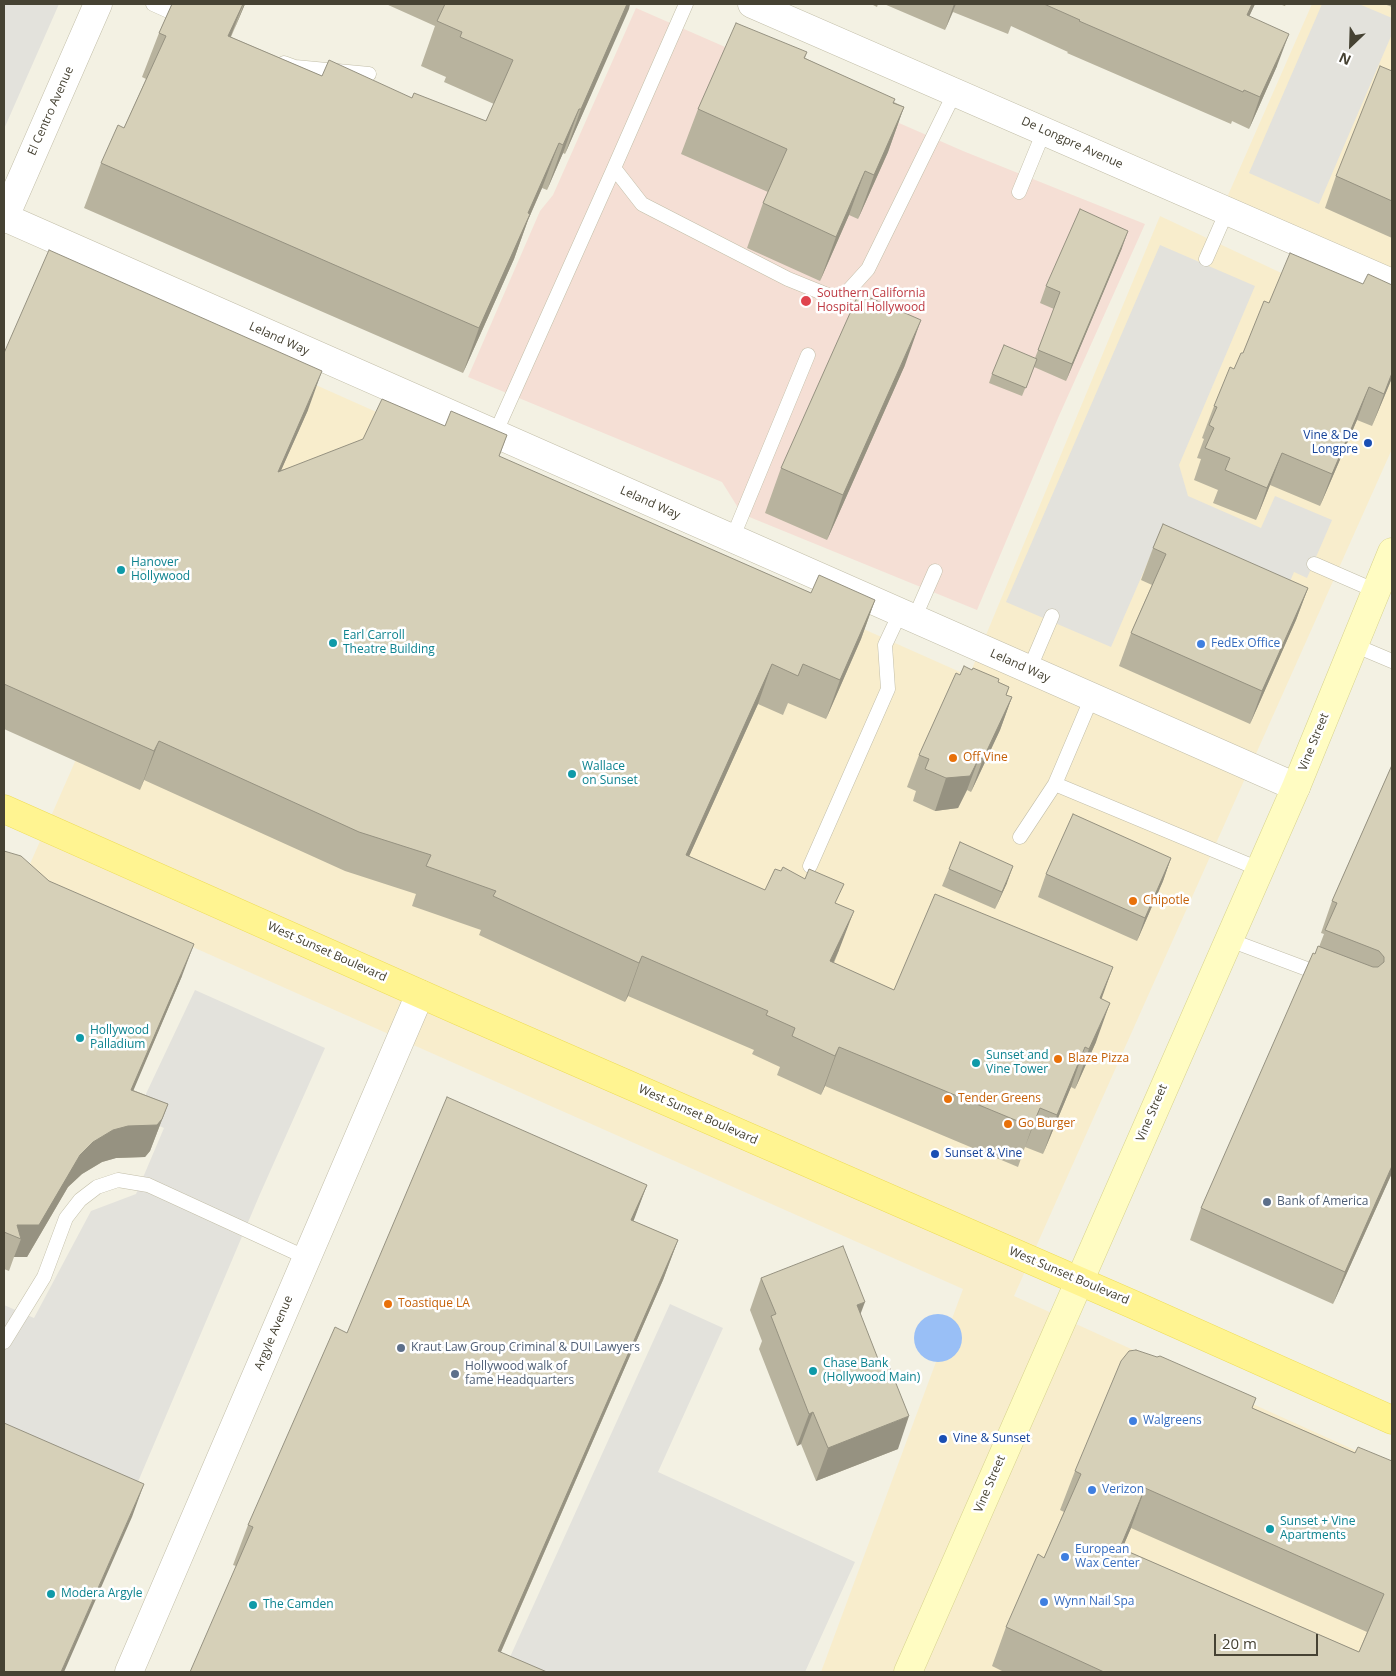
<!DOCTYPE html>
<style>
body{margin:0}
#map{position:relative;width:1396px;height:1676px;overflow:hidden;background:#f3f1e3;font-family:"Open Sans",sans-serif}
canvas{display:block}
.frame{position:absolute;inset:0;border:5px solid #464233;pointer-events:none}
.north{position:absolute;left:1326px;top:20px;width:50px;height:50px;-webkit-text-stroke:4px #fff;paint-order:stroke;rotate:204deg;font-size:14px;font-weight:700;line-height:20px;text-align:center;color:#464233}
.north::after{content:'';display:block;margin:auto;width:18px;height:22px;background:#464233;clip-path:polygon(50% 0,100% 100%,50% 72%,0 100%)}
.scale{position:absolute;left:1214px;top:1634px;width:104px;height:22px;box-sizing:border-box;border:2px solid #464233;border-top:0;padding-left:6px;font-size:15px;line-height:18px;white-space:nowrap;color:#464233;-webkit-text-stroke:4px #fff;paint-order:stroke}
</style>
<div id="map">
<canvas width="1396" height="1676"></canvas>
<div class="frame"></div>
<div class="north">N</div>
<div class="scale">20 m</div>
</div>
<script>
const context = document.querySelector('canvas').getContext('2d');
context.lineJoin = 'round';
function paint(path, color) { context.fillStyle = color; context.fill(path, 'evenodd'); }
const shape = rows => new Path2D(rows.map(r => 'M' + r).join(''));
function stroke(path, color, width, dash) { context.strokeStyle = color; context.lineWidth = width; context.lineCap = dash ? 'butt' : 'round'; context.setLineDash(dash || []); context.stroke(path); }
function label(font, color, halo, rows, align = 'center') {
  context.font = font + ' "Open Sans",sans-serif'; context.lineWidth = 5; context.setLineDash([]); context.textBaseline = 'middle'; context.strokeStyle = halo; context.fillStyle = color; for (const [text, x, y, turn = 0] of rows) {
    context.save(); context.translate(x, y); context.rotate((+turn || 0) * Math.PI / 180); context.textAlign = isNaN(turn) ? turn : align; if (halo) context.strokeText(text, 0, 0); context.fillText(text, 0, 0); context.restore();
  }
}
paint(shape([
 [1312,4,1392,4,1392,276,1225,202],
 [1160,216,1392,325,1392,449,1014,1296,1392,1467,1392,1672,821,1672,963,1289,26,873,253,357,969,676]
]), '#f8edcc');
paint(shape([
 [636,8,963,151,1145,224,1058,418,977,610,742,514,722,482,468,377,540,211,553,195]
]), '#f5dfd5');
paint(shape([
 [4,4,59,4,4,129],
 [1322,4,1359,4,1392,18,1392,34,1319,204,1249,173],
 [1160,245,1255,286,1179,465,1188,496,1261,528,1275,496,1332,520,1307,578,1294,572,1280,605,1153,550,1111,647,1006,602],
 [195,990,325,1048,260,1194,129,1503,4,1450,4,1305,34,1318,91,1211,136,1194,164,1128,136,1115],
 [670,1304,723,1328,658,1472,855,1562,805,1672,543,1672,510,1657]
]), '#e3e2dc');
paint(shape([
 '914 1338a24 24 0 1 1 48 0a24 24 0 1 1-48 0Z'
]), '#99bff6');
const lane = shape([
 [153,4,184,18],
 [686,4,614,168,642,204,788,279,840,300,868,269,955,92],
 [284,63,295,67,369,74],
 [1019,192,1044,131],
 [1206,259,1227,211],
 [495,434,614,168],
 [732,539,808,355],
 [1314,564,1376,591],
 [914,619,935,571],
 [1354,645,1392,661],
 [1029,670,1052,616],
 [1055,784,1259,869],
 [1020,837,1055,784,1092,697],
 [810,866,888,689,885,645,900,613],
 [1227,939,1323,975],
 [4,1342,44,1277,66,1218,80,1200,97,1187,118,1180,148,1185,307,1258]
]);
const street = shape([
 [752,4,1392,283],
 [4,217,1296,787],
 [4,219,98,4],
 [129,1672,420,994]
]);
const secondary = shape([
 [908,1672,1296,787,1392,552]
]);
const primary = shape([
 [4,809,459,1011,1132,1304,1392,1420]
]);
stroke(lane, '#c2bea8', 15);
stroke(street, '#c2bea8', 29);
stroke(secondary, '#d7d28e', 29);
stroke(primary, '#eedd57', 29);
stroke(lane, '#fff', 14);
stroke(street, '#fff', 28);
stroke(secondary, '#fffcc2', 28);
stroke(primary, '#fff491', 28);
paint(shape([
 [172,4,245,4,231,37,322,76,412,98,486,121,494,104,444,82,446,77,421,66,435,26,386,4,630,4,565,154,563,153,547,190,542,188,528,220,514,259,463,373,84,208,101,163,124,128,146,79,142,77,159,33],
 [871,4,878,4,877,7],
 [884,4,1255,4,1249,16,1277,66,1249,129,1232,121,1231,124,1067,53,1068,52,1011,26,1008,34,953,12,945,30],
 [1279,4,1286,4,1285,6],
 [1384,4,1392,4,1392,7],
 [807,52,805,58,904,107,888,152,858,219,849,215,820,281,747,248,763,203,768,192,681,154,698,109],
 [1392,71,1392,238,1325,208,1336,176],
 [1122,248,1066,381,1034,367,1022,396,989,383,992,374,1035,358,1054,309,1040,303,1046,286],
 [1363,284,1392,285,1392,378,1372,426,1357,420,1320,506,1270,485,1256,520,1213,503,1218,490,1194,480,1201,459,1197,458,1204,439,1202,438,1214,406,1243,353,1269,303],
 [4,353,308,410,281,470,445,426,507,435,499,457,811,593,875,600,861,639,826,719,788,703,783,715,758,704,689,856,765,890,837,904,839,950,834,963,894,990,1102,999,1096,1042,1075,1089,1071,1087,1043,1154,1025,1147,1018,1167,825,1086,821,1095,777,1075,780,1067,752,1054,754,1050,628,996,625,1002,479,935,481,930,412,906,416,894,345,871,144,780,140,790,4,729],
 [905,365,827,540,765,513,781,468],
 [1153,548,1308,588,1296,620,1250,724,1119,666,1131,633,1152,585,1141,580],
 [960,675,998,682,1009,687,1006,695,1012,697,1000,730,971,792,967,790,958,808,935,811,913,801,916,791,907,787,919,755],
 [1392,765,1392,1173,1333,1304,1190,1240,1201,1208,1315,954,1319,947,1324,934,1321,933,1332,901],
 [4,851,49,881,182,976,133,1090,168,1104,150,1151,145,1157,116,1158,102,1162,82,1174,68,1187,27,1257,14,1257,9,1271,4,1269],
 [1171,858,1163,881,1137,941,1038,897,1046,874],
 [949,869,1007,883,995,909,942,886],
 [647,1185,633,1221,678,1240,663,1280,501,1652,233,1565,248,1525,347,1333],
 [761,1278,860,1314,898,1449,816,1481,801,1444,797,1446,759,1349,762,1341,750,1310],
 [1256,1398,1252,1408,1355,1453,1392,1461,1392,1672,1004,1672,992,1666,1006,1627,1044,1558,1064,1512,1060,1510,1075,1471],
 [1131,1528,1367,1632,1359,1652,1122,1549]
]), '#b8b39e');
paint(shape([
 [243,4,227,46,228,36],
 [244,4,245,4,234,30],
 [627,4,630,4,629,9,565,154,581,109],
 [954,4,956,4,945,30],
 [1252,4,1255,4,1235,47,1247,15],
 [1289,34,1277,66,1249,129,1260,97],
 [904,107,888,152,858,219,874,175],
 [579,109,563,153,547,190,563,145],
 [559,143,542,188,528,220,514,259,463,373,479,328,528,213],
 [865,171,849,215,820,281,836,237],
 [1128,231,1122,248,1066,381,1072,364],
 [921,320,905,365,827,540,843,495],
 [322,371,308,410,263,511,278,472],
 [1392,373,1392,378,1372,426,1384,394],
 [1369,387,1357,420,1320,506,1332,474],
 [1282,453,1270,485,1256,520,1267,488],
 [1308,588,1296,620,1250,724,1262,691],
 [875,600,861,639,826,719,840,680],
 [772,664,758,704,672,894,686,855],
 [1012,697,1000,730,971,792,983,759],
 [159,741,144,780,140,790,154,751],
 [979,758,967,790,958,808,935,811,946,778],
 [1171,858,1163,881,1137,941,1145,918],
 [1013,866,1007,883,995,909,1002,892],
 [854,911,839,950,816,1000,830,961],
 [194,944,182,976,120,1122,131,1090],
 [642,956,628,996,625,1002,639,963],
 [1113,967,1099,1006,1100,998],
 [1110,1003,1096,1042,1075,1089,1089,1049],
 [839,1047,825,1086,821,1095,835,1056],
 [1085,1047,1071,1087,1043,1154,1057,1115],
 [168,1104,150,1151,145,1157,116,1158,102,1162,82,1174,68,1187,27,1257,14,1257,21,1239,17,1225,80,1155,93,1142,113,1130],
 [1040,1108,1025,1147,1018,1167,1032,1127],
 [1392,1166,1392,1173,1333,1304,1345,1272],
 [647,1185,632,1225,631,1220],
 [678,1240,663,1280,492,1672,498,1651],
 [865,1302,853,1334,857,1305],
 [813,1412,801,1444,797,1446,809,1414],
 [909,1416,898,1449,816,1481,828,1448],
 [144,1484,132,1517,64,1672,61,1672],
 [1145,1488,1131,1528,1105,1588,1120,1548]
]), '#969281');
const building = shape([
 [172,4,243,4,228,36,322,76,329,60,412,98,414,93,486,121,513,60,460,37,462,32,437,21,445,4,627,4,581,109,579,109,563,145,559,143,528,213,530,214,479,328,101,163,118,125,124,128,166,36,159,33,172,4],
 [1044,4,1252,4,1247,15,1289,34,1260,97,1244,90,1243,92,1079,21,1080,20,1044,4],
 [736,23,807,52,804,58,895,99,893,103,904,107,874,175,865,171,836,237,763,203,787,149,698,109,736,23],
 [1380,66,1392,71,1392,201,1336,176,1380,66],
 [1080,209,1128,231,1072,364,1038,350,1060,292,1046,286,1080,209],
 [49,250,322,371,278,472,363,439,382,399,445,426,451,411,507,435,499,456,811,593,819,575,875,600,840,680,803,664,798,676,772,664,686,855,765,890,775,869,781,871,783,867,805,879,809,869,844,884,835,903,854,911,830,961,894,990,935,894,1113,967,1100,998,1110,1003,1089,1049,1085,1047,1057,1115,1040,1108,1032,1127,839,1047,835,1056,792,1036,795,1028,766,1015,768,1011,642,956,639,963,493,896,496,891,426,866,431,855,359,832,159,741,154,751,4,684,4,353,49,250],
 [1290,253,1363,284,1368,274,1392,285,1392,373,1384,394,1369,387,1332,474,1282,453,1267,488,1225,470,1230,458,1205,448,1214,428,1209,425,1217,407,1214,406,1230,367,1234,369,1241,353,1243,353,1264,301,1269,303,1290,253],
 [859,293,921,320,843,495,781,468,859,293],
 [1004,345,1037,359,1026,388,992,374,1004,345],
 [1163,524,1308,588,1262,691,1131,633,1166,554,1153,548,1163,524],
 [964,666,972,670,973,668,999,679,998,682,1009,687,1006,695,1012,697,983,759,979,758,970,776,946,778,925,769,929,759,919,755,956,673,960,675,964,666],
 [1392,765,1392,1166,1345,1272,1201,1208,1313,953,1315,954,1318,946,1373,967,1378,967,1384,962,1384,957,1379,951,1325,930,1337,903,1332,901,1392,765],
 [1073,814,1171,858,1145,918,1046,874,1073,814],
 [960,842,1013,866,1002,892,949,869,960,842],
 [4,851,21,856,49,881,194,944,131,1090,168,1104,162,1119,157,1125,128,1126,113,1130,93,1142,80,1155,39,1225,17,1225,21,1239,4,1232,4,851],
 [447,1097,647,1185,631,1220,678,1240,498,1651,547,1672,190,1672,253,1527,248,1525,335,1327,347,1333,447,1097],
 [843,1246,865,1302,857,1305,880,1364,887,1361,909,1416,828,1448,813,1412,809,1414,771,1316,776,1314,761,1278,843,1246],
 [1136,1350,1157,1357,1160,1356,1256,1398,1252,1408,1355,1453,1358,1447,1392,1461,1392,1672,1104,1672,1006,1627,1038,1554,1044,1558,1081,1474,1075,1471,1121,1361,1129,1351,1136,1350],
 [1145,1488,1384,1594,1359,1652,1120,1548,1145,1488],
 [4,1423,144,1484,61,1672,4,1672,4,1423]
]);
paint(building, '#d6d0b8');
stroke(building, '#969281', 1);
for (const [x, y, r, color] of [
 [806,301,6,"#e0444e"],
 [1368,443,5,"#1a4fb4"],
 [121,570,5,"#0f9aa8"],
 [333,643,5,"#0f9aa8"],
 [1201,644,5,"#3f7fe0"],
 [953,758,5,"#e8710a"],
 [572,774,5,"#0f9aa8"],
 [1133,901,5,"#e8710a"],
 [80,1038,5,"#0f9aa8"],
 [1058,1059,5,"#e8710a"],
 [976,1063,5,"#0f9aa8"],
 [948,1099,5,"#e8710a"],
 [1008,1124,5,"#e8710a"],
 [935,1154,5,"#1a4fb4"],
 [1267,1202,5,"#5c6f8a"],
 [388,1304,5,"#e8710a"],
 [401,1348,5,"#5c6f8a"],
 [813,1371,5,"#0f9aa8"],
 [455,1374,5,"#5c6f8a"],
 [1133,1421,5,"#3f7fe0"],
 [943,1439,5,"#1a4fb4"],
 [1092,1490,5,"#3f7fe0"],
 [1270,1529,5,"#0f9aa8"],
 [1065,1557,5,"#3f7fe0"],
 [51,1594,5,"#0f9aa8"],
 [1044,1602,5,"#3f7fe0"],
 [253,1605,5,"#0f9aa8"]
]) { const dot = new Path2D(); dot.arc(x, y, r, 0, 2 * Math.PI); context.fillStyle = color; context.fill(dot); stroke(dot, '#fff', 2); }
label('12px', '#464233', '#fff', [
 ["El Centro Avenue",51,111,-66],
 ["De Longpre Avenue",1072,143,24],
 ["Leland Way",279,339,24],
 ["Leland Way",650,503,24],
 ["Leland Way",1020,666,24],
 ["Vine Street",1314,742,-68],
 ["West Sunset Boulevard",327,952,24],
 ["Vine Street",1152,1113,-67],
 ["West Sunset Boulevard",698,1115,24],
 ["West Sunset Boulevard",1069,1276,23],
 ["Argyle Avenue",274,1333,-67],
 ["Vine Street",990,1484,-67]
]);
label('12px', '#be3a42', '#fff', [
 ["Southern California",817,294],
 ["Hospital Hollywood",817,308]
], 'left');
label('12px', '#164399', '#fff', [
 ["Vine & De",1358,436,"right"],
 ["Longpre",1358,450,"right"],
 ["Sunset & Vine",945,1154],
 ["Vine & Sunset",953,1439]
], 'left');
label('12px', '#0d838f', '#fff', [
 ["Hanover",131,563],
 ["Hollywood",131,577],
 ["Earl Carroll",343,636],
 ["Theatre Building",343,650],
 ["Wallace",582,767],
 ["on Sunset",582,781],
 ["Hollywood",90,1031],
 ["Palladium",90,1045],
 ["Sunset and",986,1056],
 ["Vine Tower",986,1070],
 ["Chase Bank",823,1364],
 ["(Hollywood Main)",823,1378],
 ["Sunset + Vine",1280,1522],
 ["Apartments",1280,1536],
 ["Modera Argyle",61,1594],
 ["The Camden",263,1605]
], 'left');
label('12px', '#366cbe', '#fff', [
 ["FedEx Office",1211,644],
 ["Walgreens",1143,1421],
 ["Verizon",1102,1490],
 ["European",1075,1550],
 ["Wax Center",1075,1564],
 ["Wynn Nail Spa",1054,1602]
], 'left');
label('12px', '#c56008', '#fff', [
 ["Off Vine",963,758],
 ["Chipotle",1143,901],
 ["Blaze Pizza",1068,1059],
 ["Tender Greens",958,1099],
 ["Go Burger",1018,1124],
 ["Toastique LA",398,1304]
], 'left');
label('12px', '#4e5e75', '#fff', [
 ["Bank of America",1277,1202],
 ["Kraut Law Group Criminal & DUI Lawyers",411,1348],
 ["Hollywood walk of",465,1367],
 ["fame Headquarters",465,1381]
], 'left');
</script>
